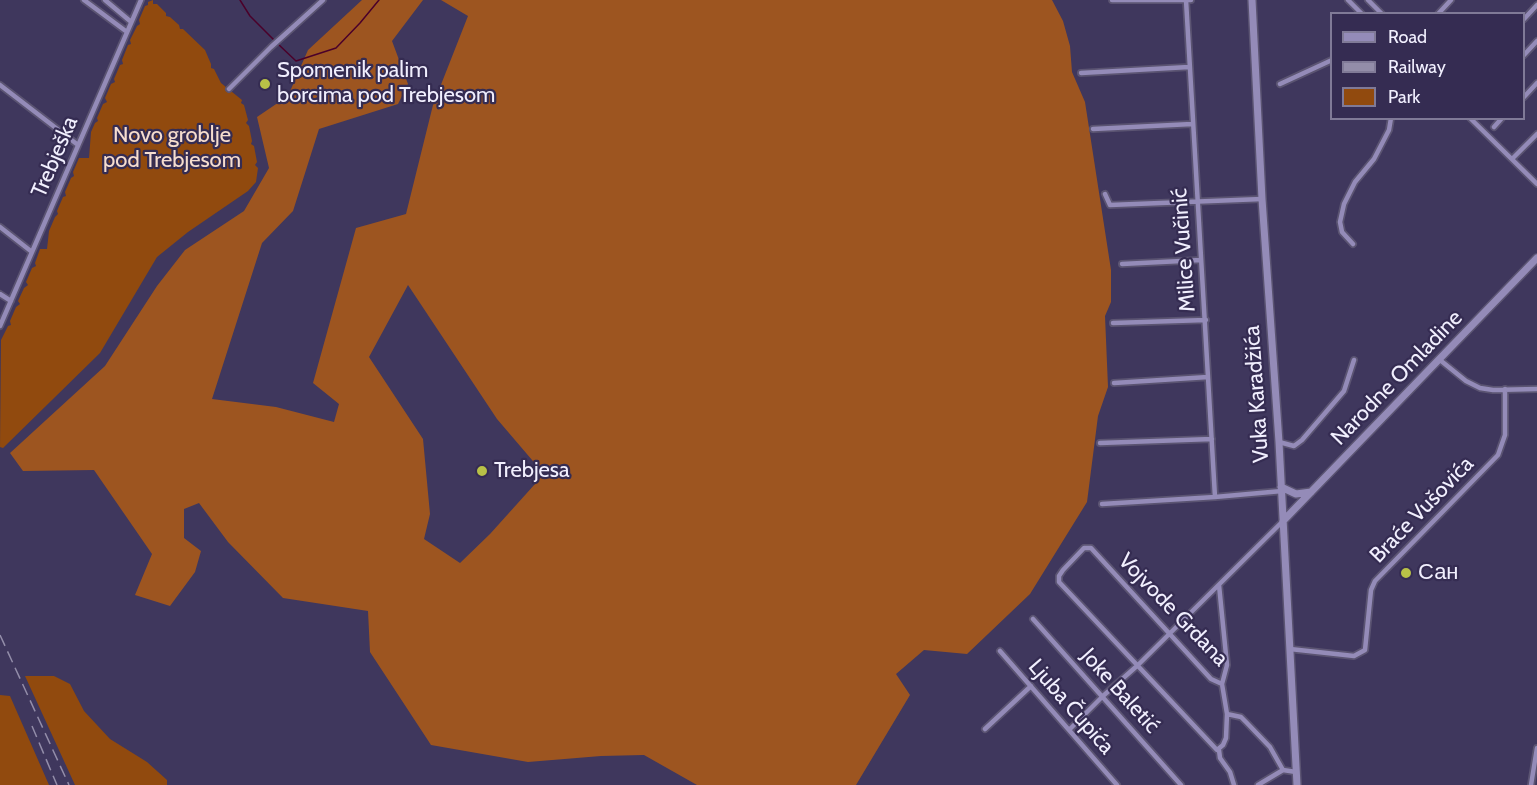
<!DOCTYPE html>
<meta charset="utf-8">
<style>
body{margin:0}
#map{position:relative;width:1537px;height:785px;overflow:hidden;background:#3f375d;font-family:Cabin,sans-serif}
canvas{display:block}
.legend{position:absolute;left:1330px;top:12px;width:195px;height:108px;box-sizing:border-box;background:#352c52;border:2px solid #807a97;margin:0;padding:8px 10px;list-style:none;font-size:18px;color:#f1effe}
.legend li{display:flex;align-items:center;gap:12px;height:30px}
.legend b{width:30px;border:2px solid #807a97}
</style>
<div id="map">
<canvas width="1537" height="785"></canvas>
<ul class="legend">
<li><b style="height:8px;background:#948bb8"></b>Road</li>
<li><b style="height:8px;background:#938da9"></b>Railway</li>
<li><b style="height:16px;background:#914a0e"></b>Park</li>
</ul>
</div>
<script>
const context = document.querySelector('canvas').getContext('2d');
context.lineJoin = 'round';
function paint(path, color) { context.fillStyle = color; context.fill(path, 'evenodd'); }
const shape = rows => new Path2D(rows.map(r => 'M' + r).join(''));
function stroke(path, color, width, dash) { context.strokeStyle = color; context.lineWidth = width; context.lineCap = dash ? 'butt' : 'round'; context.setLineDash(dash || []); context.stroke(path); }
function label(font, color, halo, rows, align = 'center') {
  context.font = font + ' Cabin,sans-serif'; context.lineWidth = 4.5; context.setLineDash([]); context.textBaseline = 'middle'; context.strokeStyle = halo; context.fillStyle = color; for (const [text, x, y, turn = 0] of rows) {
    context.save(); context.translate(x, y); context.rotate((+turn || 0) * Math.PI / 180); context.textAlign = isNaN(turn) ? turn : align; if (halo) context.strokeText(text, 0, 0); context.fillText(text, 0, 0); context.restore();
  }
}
paint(shape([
 [153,0,153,4,157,4,166,13,166,16,170,17,179,25,180,29,183,29,205,50,211,64,211,68,214,69,221,83,242,100,241,103,244,105,248,120,246,123,249,126,252,141,251,144,254,146,257,162,255,165,258,168,256,182,248,191,188,232,157,257,100,353,3,448,0,447,1,340,8,326,11,325,10,321,16,307,20,304,18,301,24,288,28,285,26,282,32,268,36,266,35,263,40,249,47,249,49,231,55,217,58,214,57,211,63,197,66,196,65,192,71,178,74,176,73,172,79,158,89,158,91,132,95,123,98,121,97,118,103,104,107,102,105,98,111,84,115,82,114,79,120,65,123,64,122,60,128,45,131,44,130,40,137,26,140,24,139,20,145,6,148,5,148,2],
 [25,676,54,676,70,684,84,711,110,739,147,762,167,780,167,785,75,785],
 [0,695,10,696,49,785,0,785]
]), '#914a0e');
paint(shape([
 [362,0,423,0,392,41,408,84,398,104,319,129,293,211,262,243,212,399,276,407,334,422,339,404,313,383,356,228,406,214,433,105,468,16,441,0,1052,0,1063,21,1070,46,1072,72,1085,102,1111,270,1111,302,1105,316,1108,387,1098,416,1087,502,1030,594,967,654,924,650,896,674,910,695,856,785,697,785,644,755,601,756,528,762,431,745,370,652,368,611,283,598,228,542,199,503,184,509,184,538,201,551,195,572,170,606,135,595,152,554,94,470,23,471,10,453,105,366,157,286,185,250,244,211,269,168,257,117,288,96,308,50],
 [408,285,497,419,544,474,490,534,460,563,424,539,430,514,423,439,369,357]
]), '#9d5520');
stroke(shape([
 [240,0,250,16,275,41],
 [278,44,296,61,336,48,360,23,379,0]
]), '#4b002a', 1.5);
const street = shape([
 [84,0,127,32],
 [105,0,130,21],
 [1112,0,1191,0],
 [1186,0,1215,497],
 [1348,0,1362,14],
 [1368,0,1382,14],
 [1438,14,1451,0],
 [1524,19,1537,5],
 [1524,55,1537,41],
 [1081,73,1189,67],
 [1280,84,1332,60],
 [0,85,78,145],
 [229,89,271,47,323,0],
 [1524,97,1537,83],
 [1470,118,1537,184],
 [1494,127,1502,118],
 [1093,129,1192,124],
 [1512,159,1537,134],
 [1105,194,1110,205,1262,199],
 [0,227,32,252],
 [1353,244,1342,232,1340,222,1344,204,1355,182,1374,159,1389,130,1391,118],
 [1122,264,1201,260],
 [0,294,11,301],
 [1113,323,1206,320],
 [0,326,141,0],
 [1440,360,1466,381,1480,388,1493,390,1537,389],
 [1114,383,1208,377],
 [1279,442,1294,446,1302,440,1344,391,1354,360],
 [1100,443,1212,439],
 [1102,504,1215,497,1282,491],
 [1219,585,1227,665,1222,684],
 [1033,619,1181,785],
 [1290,649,1354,656,1365,650,1371,590,1375,581,1498,455,1505,435,1505,389],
 [1000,651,1117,785],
 [1227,714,1226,738,1223,745,1217,750,1059,582,1059,576,1063,570,1084,548,1091,548,1211,679,1222,684,1227,714,1241,717,1246,722,1270,747,1283,770,1296,772],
 [985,729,1031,686],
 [1070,729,1103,696,1138,665,1283,521],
 [1219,750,1220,758,1230,772,1234,785],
 [1258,785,1283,770],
 [1531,785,1537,748]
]);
const secondary = shape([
 [1252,0,1262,199,1279,442,1297,785],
 [1281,487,1296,494,1311,492],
 [1283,521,1537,258]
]);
stroke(street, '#5b5472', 8);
stroke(secondary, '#5b5472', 10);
stroke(street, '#948bb8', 4.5);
stroke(secondary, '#948bb8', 7);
stroke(shape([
 [0,635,69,785],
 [32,726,57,785]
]), '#938da9', 1.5, [12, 6]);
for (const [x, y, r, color] of [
 [265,84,6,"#b8c147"],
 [482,471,6,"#b8c147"],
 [1406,573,6,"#b8c147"]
]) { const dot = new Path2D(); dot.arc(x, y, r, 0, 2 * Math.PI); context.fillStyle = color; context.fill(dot); stroke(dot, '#352c52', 2); }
label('22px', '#f1effe', '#352c52', [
 ["Spomenik palim",277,71],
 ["borcima pod Trebjesom",277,96],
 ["Trebjesa",494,471],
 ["Сан",1418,573]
], 'left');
label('22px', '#f6ddce', '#352c52', [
 ["Novo groblje",172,136],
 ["pod Trebjesom",172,161]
]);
label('22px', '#f1effe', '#352c52', [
 ["Trebješka",55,157,-67],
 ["Milice Vučinić",1184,250,-94],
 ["Narodne Omladine",1397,378,-46],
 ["Vuka Karadžića",1257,394,-94],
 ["Braće Vušovića",1422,510,-46],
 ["Vojvode Grdana",1173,610,46],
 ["Joke Baletić",1120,691,48],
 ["Ljuba Čupića",1071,707,49]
]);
</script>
